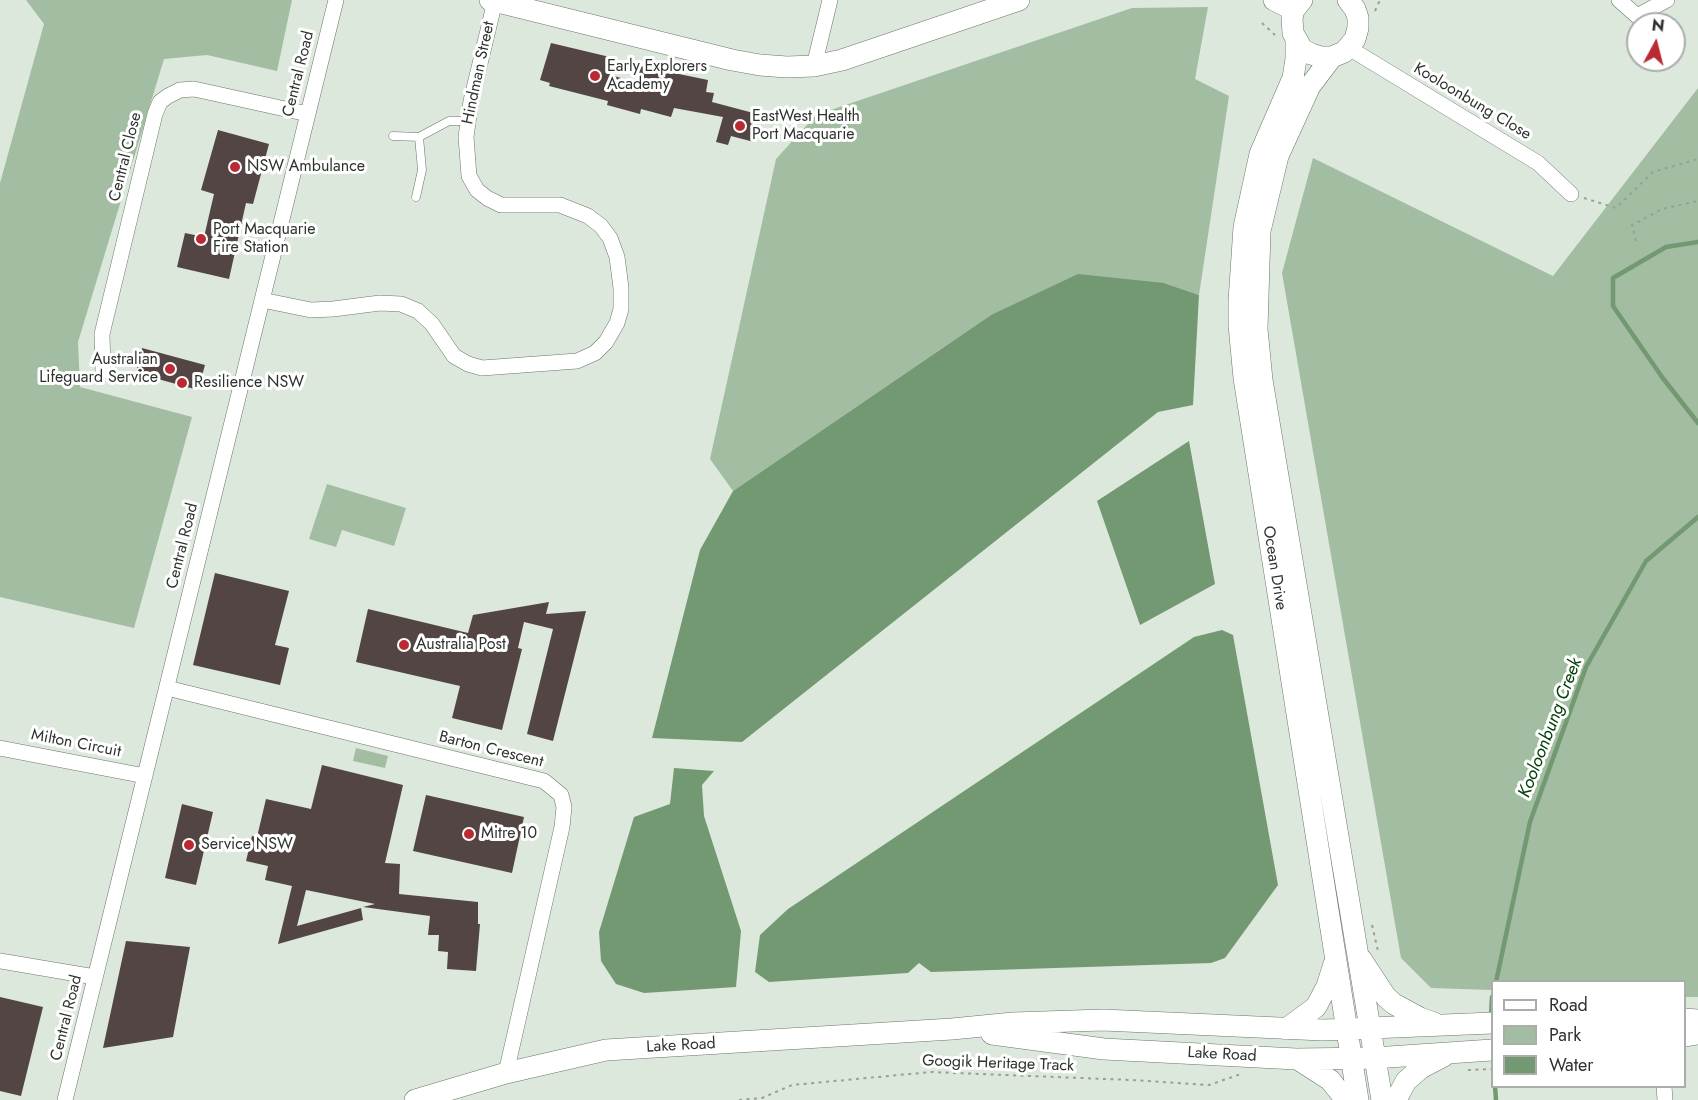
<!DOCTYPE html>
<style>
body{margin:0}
#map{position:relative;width:1698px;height:1100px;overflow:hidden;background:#dce8dc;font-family:Jost,sans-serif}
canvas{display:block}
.legend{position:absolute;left:1491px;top:980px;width:195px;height:108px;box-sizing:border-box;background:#fff;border:2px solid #abadab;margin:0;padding:8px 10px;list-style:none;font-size:18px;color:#2e322e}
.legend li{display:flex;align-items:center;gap:12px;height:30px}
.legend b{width:30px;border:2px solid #abadab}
.north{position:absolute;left:1626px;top:12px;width:60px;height:60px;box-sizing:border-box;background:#fff;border:2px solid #abadab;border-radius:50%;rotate:7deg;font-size:16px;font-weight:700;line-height:24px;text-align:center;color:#2e322e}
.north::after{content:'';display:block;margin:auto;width:21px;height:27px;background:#ba2a33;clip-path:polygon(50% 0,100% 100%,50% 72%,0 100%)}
</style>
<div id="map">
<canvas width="1698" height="1100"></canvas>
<ul class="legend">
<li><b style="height:8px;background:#fff"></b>Road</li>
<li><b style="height:16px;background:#a3bda2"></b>Park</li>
<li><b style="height:16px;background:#729971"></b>Water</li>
</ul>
<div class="north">N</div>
</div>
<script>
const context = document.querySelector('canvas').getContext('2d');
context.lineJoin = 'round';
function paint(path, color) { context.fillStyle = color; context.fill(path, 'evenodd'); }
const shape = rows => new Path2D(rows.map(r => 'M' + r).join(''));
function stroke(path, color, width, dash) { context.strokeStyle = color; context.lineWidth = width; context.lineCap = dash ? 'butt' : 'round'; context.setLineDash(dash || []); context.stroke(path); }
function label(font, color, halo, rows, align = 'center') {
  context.font = font + ' Jost,sans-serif'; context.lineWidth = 6; context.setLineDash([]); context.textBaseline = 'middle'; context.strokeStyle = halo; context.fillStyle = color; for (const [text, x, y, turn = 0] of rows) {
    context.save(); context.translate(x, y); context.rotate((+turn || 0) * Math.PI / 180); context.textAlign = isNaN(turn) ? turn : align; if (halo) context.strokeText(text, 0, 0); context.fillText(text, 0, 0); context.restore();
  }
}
paint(shape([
 [26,0,292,0,277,71,207,55,164,59,78,342,80,387,192,417,134,628,0,597,0,183,44,24],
 [1208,7,1195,79,1229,96,1199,295,1164,283,991,315,733,491,710,459,776,159,816,115,1132,8],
 [1698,88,1698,997,1685,997,1684,982,1492,982,1492,990,1431,988,1401,958,1282,273,1313,158,1553,276],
 [327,484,406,508,394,546,342,530,336,547,309,539],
 [356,748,388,756,385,768,353,761]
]), '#a3bda2');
paint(shape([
 [1078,274,1164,283,1199,295,1193,405,1158,412,742,742,652,738,700,550,733,491,991,315],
 [1189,441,1215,584,1140,625,1097,501],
 [1222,630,1233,635,1278,885,1225,958,1211,963,931,972,919,963,908,973,769,982,755,972,760,935,788,909,1194,637],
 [674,768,714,771,702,785,704,816,741,931,736,987,644,993,616,984,601,961,599,932,634,817,670,804]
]), '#729971');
stroke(shape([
 [1698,242,1666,247,1613,278,1613,306,1662,377,1698,423],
 [1496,982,1530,822,1586,667,1646,561,1698,517],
 [1491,1017,1492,997],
 [1495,1086,1496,1100]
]), '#729971', 4.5);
paint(shape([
 [551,43,614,58,610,75,636,82,640,66,708,80,706,92,714,93,712,102,761,115,754,142,731,136,728,145,716,142,723,117,674,108,671,117,641,109,640,114,607,105,608,101,549,86,550,83,540,80],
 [218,130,269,144,253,204,246,203,229,279,177,267,185,233,204,237,214,194,201,190],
 [142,348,205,365,198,390,136,373],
 [215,573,289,591,275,645,289,648,280,685,193,665],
 [549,602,546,614,586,611,553,741,527,734,553,629,524,622,518,648,522,649,502,730,452,718,460,686,356,662,368,609,468,633,473,615],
 [322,765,403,785,385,863,400,864,399,894,478,902,478,924,480,924,476,971,447,969,448,952,438,951,439,935,428,935,430,916,363,907,375,904,306,890,297,926,361,908,363,920,278,944,292,886,265,880,268,866,246,861,252,836,257,837,266,799,311,809],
 [426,795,524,817,512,873,413,851],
 [182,804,213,812,196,885,165,878],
 [126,941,190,947,173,1037,103,1048],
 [0,997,43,1007,21,1096,0,1091]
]), '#534544');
const lane = shape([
 [393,136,419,137,449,121,468,121],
 [416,197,422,170,419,137]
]);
const street = shape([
 [1619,0,1637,16,1667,0],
 [1349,48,1538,163,1571,194],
 [814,66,830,0],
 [262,300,311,310,333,309,380,303,401,304,418,311,432,324,454,356,468,364,482,368,577,361,595,353,606,342,617,323,621,309,621,288,617,257,610,238,601,226,588,216,560,205,501,205,487,198,477,190,469,176,466,137,471,101,495,1],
 [103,371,102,334,155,114,160,102,168,96,180,90,194,89,308,114],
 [167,688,544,781,561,795,564,807,562,827,506,1073],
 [0,748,145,776],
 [0,961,95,977],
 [1664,1086,1665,1100],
 [65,1100,336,0]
]);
const secondary = shape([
 [490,0,732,60,760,65,787,67,814,66,842,60,1019,0],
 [1274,0,1294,10],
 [1302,0,1294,10,1292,18,1293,33,1302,49,1311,54,1321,57,1332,57,1344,52,1355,39,1358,28,1358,18,1355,9,1348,0],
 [1296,41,1296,59,1293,78,1260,154,1244,227,1239,301,1239,325,1244,378,1358,1100],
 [1332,57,1310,86,1278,156,1260,231,1257,329,1262,380,1382,1100],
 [1361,959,1386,997,1394,1004,1420,1018,1434,1023],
 [1684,1019,1698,1020],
 [1286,1029,1316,1007,1327,986,1334,964],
 [992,1034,1104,1049,1296,1059,1374,1058,1492,1050],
 [1684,1036,1698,1034],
 [1299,1060,1330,1080,1346,1100],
 [415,1100,506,1073,606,1050,952,1029,1013,1023,1103,1020,1323,1030,1492,1023],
 [1396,1100,1406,1081,1421,1068,1444,1056]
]);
stroke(lane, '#6b756b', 9);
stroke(street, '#6b756b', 16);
stroke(secondary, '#6b756b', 22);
stroke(shape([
 [1375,11,1380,0],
 [1262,23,1275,35],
 [1584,198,1616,208,1653,172,1698,159],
 [1636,241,1632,225,1662,209,1698,201],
 [1372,925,1378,951],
 [1468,1070,1492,1069],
 [739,1100,762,1098,792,1085,931,1072,1131,1080,1209,1085,1241,1074]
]), '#979f97', 2, [3, 4.5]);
stroke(lane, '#fff', 8);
stroke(street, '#fff', 15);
stroke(secondary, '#fff', 21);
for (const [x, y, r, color] of [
 [595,76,6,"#ba2a33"],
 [740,126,6,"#ba2a33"],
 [235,167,6,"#ba2a33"],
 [201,239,6,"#ba2a33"],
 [170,369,6,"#ba2a33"],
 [182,383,6,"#ba2a33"],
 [404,645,6,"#ba2a33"],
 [469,834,6,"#ba2a33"],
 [189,845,6,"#ba2a33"]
]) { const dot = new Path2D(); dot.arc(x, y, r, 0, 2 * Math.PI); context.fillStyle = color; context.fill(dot); stroke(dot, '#fff', 2); }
label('16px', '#2e322e', '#fff', [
 ["Early Explorers",607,67],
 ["Academy",607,85],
 ["EastWest Health",752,117],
 ["Port Macquarie",752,135],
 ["NSW Ambulance",247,167],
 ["Port Macquarie",213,230],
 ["Fire Station",213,248],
 ["Australian",158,360,"right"],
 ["Lifeguard Service",158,378,"right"],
 ["Resilience NSW",194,383],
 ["Australia Post",416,645],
 ["Mitre 10",481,834],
 ["Service NSW",201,845]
], 'left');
label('16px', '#2e322e', '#fff', [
 ["Hindman Street",479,73,-78],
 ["Central Road",299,74,-76],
 ["Kooloonbung Close",1472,102,31],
 ["Central Close",126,157,-76],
 ["Central Road",183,546,-76],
 ["Ocean Drive",1274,568,81],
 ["Milton Circuit",76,744,11],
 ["Barton Crescent",491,750,14],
 ["Central Road",67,1018,-76],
 ["Lake Road",681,1046,-3],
 ["Lake Road",1222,1055,3],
 ["Googik Heritage Track",998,1064,2]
]);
label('italic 18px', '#003e07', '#fff', [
 ["Kooloonbung Creek",1551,728,-69]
]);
</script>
